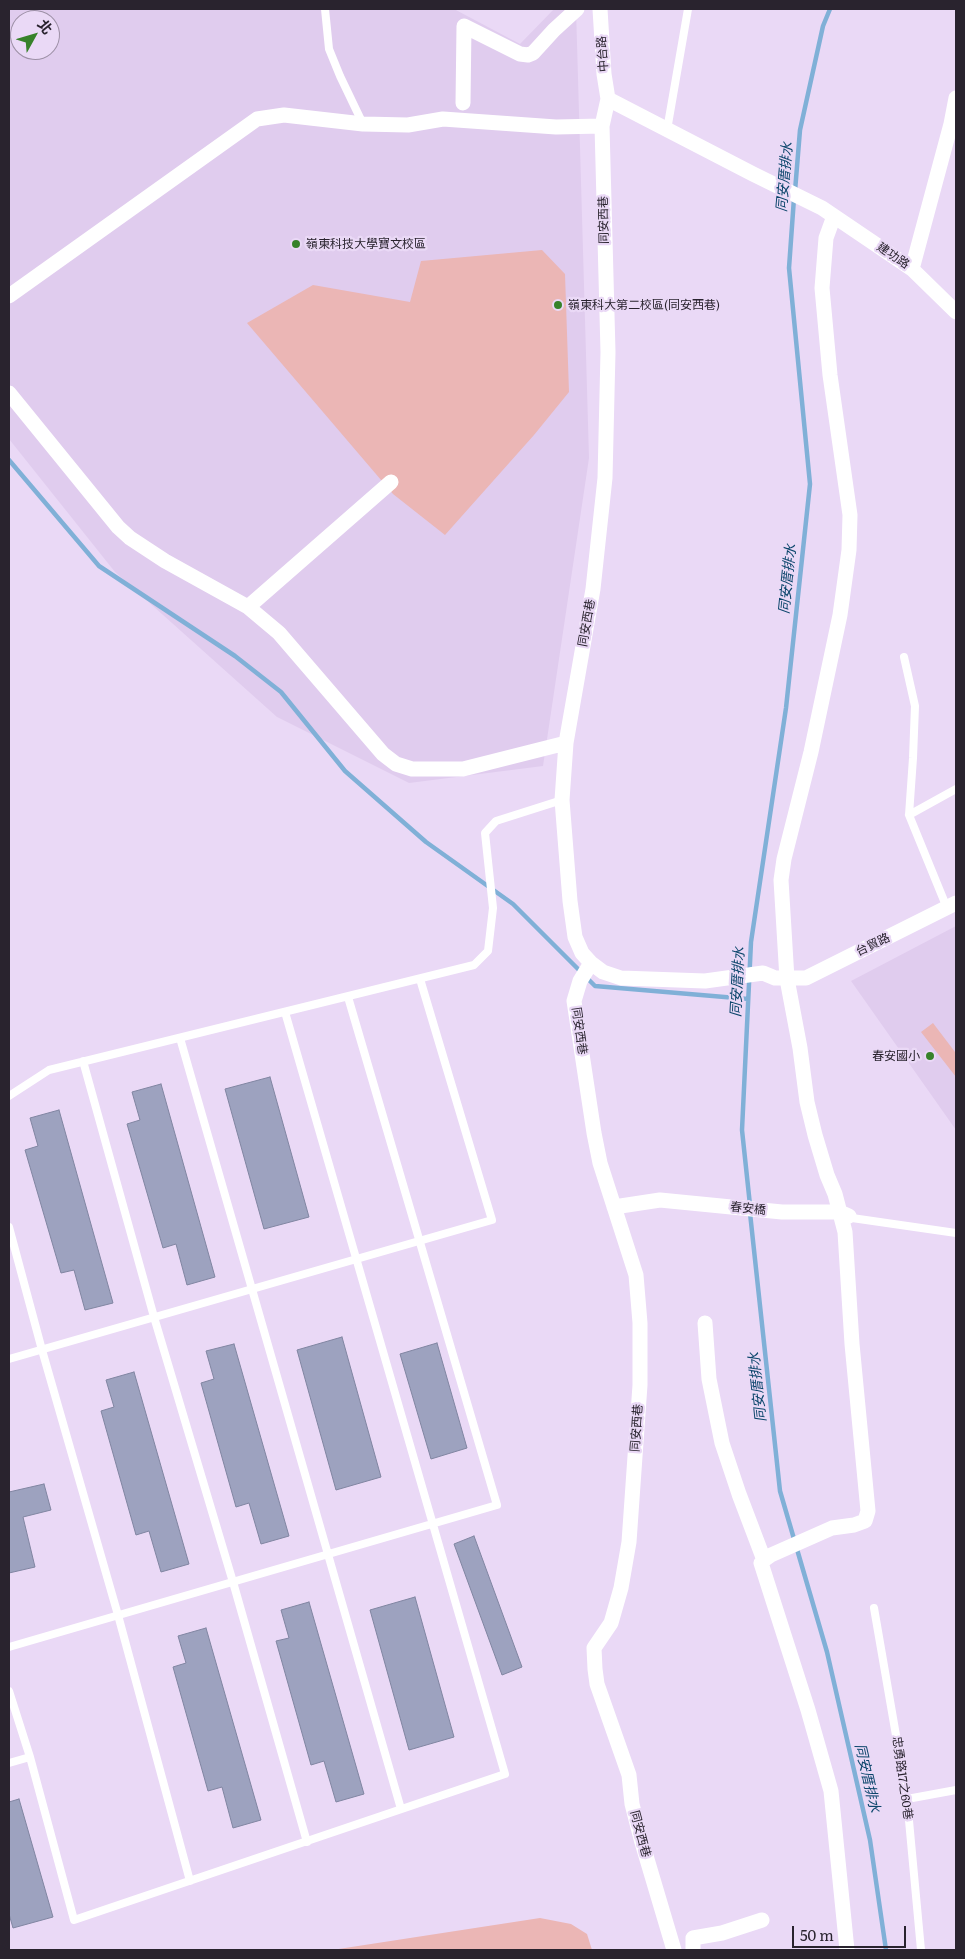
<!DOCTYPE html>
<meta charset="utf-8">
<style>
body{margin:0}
#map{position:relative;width:965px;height:1959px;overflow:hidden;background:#ead9f6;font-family:Literata,"Noto Sans TC",serif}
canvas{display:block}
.frame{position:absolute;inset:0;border:10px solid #29232e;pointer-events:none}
.north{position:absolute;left:10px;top:10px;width:50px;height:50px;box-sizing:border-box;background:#ead9f6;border:1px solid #9d90a6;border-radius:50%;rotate:51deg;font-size:14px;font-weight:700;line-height:20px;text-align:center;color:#29232e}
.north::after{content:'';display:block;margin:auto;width:18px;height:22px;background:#37822a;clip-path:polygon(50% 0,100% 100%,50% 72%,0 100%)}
.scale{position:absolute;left:792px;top:1926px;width:114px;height:22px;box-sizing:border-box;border:2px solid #29232e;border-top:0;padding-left:6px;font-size:15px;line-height:18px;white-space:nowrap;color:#29232e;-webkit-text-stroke:4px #ead9f6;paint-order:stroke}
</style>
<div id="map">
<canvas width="965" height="1959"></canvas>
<div class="frame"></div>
<div class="north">北</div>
<div class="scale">50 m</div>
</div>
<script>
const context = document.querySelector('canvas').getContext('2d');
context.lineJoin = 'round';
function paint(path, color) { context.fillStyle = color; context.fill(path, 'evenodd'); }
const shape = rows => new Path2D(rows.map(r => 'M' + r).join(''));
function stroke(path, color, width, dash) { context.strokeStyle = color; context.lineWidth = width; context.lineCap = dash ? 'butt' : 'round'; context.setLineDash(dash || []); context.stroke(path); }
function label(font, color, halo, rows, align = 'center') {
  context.font = font + ' Literata,"Noto Sans TC",serif'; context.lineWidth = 4.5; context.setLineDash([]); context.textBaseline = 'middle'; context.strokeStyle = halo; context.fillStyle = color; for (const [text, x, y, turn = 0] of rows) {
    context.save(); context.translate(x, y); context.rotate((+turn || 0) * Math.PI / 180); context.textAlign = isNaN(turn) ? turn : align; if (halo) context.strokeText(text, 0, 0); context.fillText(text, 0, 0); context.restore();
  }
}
paint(shape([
 [9,9,454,9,520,44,554,9,576,9,589,458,543,766,409,783,277,717,115,572,9,439],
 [20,20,50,20,50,50,20,50],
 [956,926,956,1130,851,981]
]), '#e0ccee');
paint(shape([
 [542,250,565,274,569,392,534,435,445,535,393,494,247,323,313,285,410,302,421,261],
 [933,1023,955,1052,956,1050,956,1077,921,1032],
 [540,1918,571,1924,587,1934,592,1950,332,1950]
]), '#ebb6b5');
stroke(shape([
 [795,191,800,130,823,26,830,9],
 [9,460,99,566,235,656,281,692,345,771,426,842,513,904,595,986,748,999],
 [750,1205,742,1130,751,942,786,708,810,484,789,268,794,198],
 [750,1213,780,1491,827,1652,870,1840,886,1950]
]), '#80b0d7', 4.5);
const building = shape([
 [270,1077,309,1217,264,1229,225,1089,270,1077],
 [161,1084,215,1277,187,1285,176,1244,163,1248,127,1124,140,1120,132,1092,161,1084],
 [59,1110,113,1303,85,1310,74,1270,61,1273,25,1150,38,1146,30,1118,59,1110],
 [342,1337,381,1477,336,1490,297,1350,342,1337],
 [437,1343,467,1448,431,1459,400,1354,437,1343],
 [234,1344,289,1536,261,1544,249,1503,236,1507,201,1383,214,1379,206,1351,234,1344],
 [134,1372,189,1564,161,1572,149,1531,136,1535,101,1411,114,1407,106,1380,134,1372],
 [44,1484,51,1510,23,1517,35,1567,9,1573,9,1492,44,1484],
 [474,1536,522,1667,502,1675,454,1544,474,1536],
 [415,1597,454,1737,409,1750,370,1610,415,1597],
 [309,1602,364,1794,336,1802,324,1761,311,1765,276,1641,289,1638,281,1610,309,1602],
 [206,1628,261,1820,233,1828,222,1787,208,1791,173,1667,186,1663,178,1636,206,1628],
 [19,1799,53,1917,13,1928,9,1914,9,1802,19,1799]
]);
paint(building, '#9da2bf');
stroke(building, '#8085a1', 1);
stroke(shape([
 [325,9,329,49,340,76,363,124],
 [667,130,688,9],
 [904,657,915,706,913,758,909,815,947,908],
 [909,815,956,789],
 [180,1038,401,1809],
 [83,1061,154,1317,233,1582,307,1842],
 [9,1096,49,1070,474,965,488,951,493,908,485,833,496,821,562,800],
 [852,1218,956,1233],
 [9,1227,42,1350,118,1615,190,1881],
 [9,1359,492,1220,420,979],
 [874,1608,907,1799,921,1950],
 [9,1647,497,1505,348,997],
 [9,1691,30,1757,74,1920,505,1774,285,1012],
 [9,1763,30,1757],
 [907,1799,956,1790]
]), '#fff', 8);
stroke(shape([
 [600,9,604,74,608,99,602,126,608,352,605,478,593,589,566,743,562,800,570,901,575,937,582,953,591,963,603,972,621,978,705,981,763,973,775,978,806,978,956,903],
 [608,99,753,174,822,208,912,269,956,312],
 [463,103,464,26,520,54,528,55,533,53,554,30,577,9],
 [912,269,951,124,956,98],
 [9,296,257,119,284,115,363,124,408,125,443,119,556,127,602,126],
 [9,393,118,527,130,538,165,561,248,607,279,633,383,754,396,764,412,769,463,769,566,743],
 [248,607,391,482],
 [591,963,580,981,574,1001,594,1133,600,1163,636,1275,640,1323,640,1385,629,1542,621,1588,611,1623,594,1648,595,1669,597,1684,629,1775,632,1804,641,1839,674,1950],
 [614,1207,660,1200,782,1212,840,1212,849,1216],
 [705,1323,709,1379,722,1443,739,1494,764,1560,761,1563,808,1710,831,1791,847,1950],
 [764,1560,771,1555,832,1528,854,1525,865,1521,868,1511,852,1344,845,1232,835,1194,827,1175,815,1135,807,1102,800,1048,787,979,781,880,784,859,811,752,840,615,849,550,850,515,830,375,822,288,826,238,834,216],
 [693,1950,693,1938,722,1933,762,1920]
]), '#fff', 15);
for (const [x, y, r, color] of [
 [296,244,5,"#37822a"],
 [558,305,5,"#37822a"],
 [930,1056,5,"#37822a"]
]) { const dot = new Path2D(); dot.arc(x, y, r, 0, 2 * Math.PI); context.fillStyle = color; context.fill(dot); stroke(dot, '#ead9f6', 2); }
label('12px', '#29232e', '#ead9f6', [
 ["中台路",603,54,-94],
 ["同安西巷",604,220,-91],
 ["建功路",893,256,34],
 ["同安西巷",587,623,-80],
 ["台貿路",873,945,-26],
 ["同安西巷",579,1031,82],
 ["春安橋",748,1209,6],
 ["同安西巷",637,1428,-86],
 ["忠勇路17之60巷",902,1778,82],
 ["同安西巷",640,1834,75]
]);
label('12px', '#29232e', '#ead9f6', [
 ["嶺東科技大學寶文校區",306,244],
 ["嶺東科大第二校區(同安西巷)",568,305],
 ["春安國小",920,1056,"right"]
], 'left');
label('italic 14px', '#0c466c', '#ead9f6', [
 ["同安厝排水",785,177,-85],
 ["同安厝排水",788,579,-84],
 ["同安厝排水",738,982,-87],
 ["同安厝排水",758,1387,-96],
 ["同安厝排水",867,1778,77]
]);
</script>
